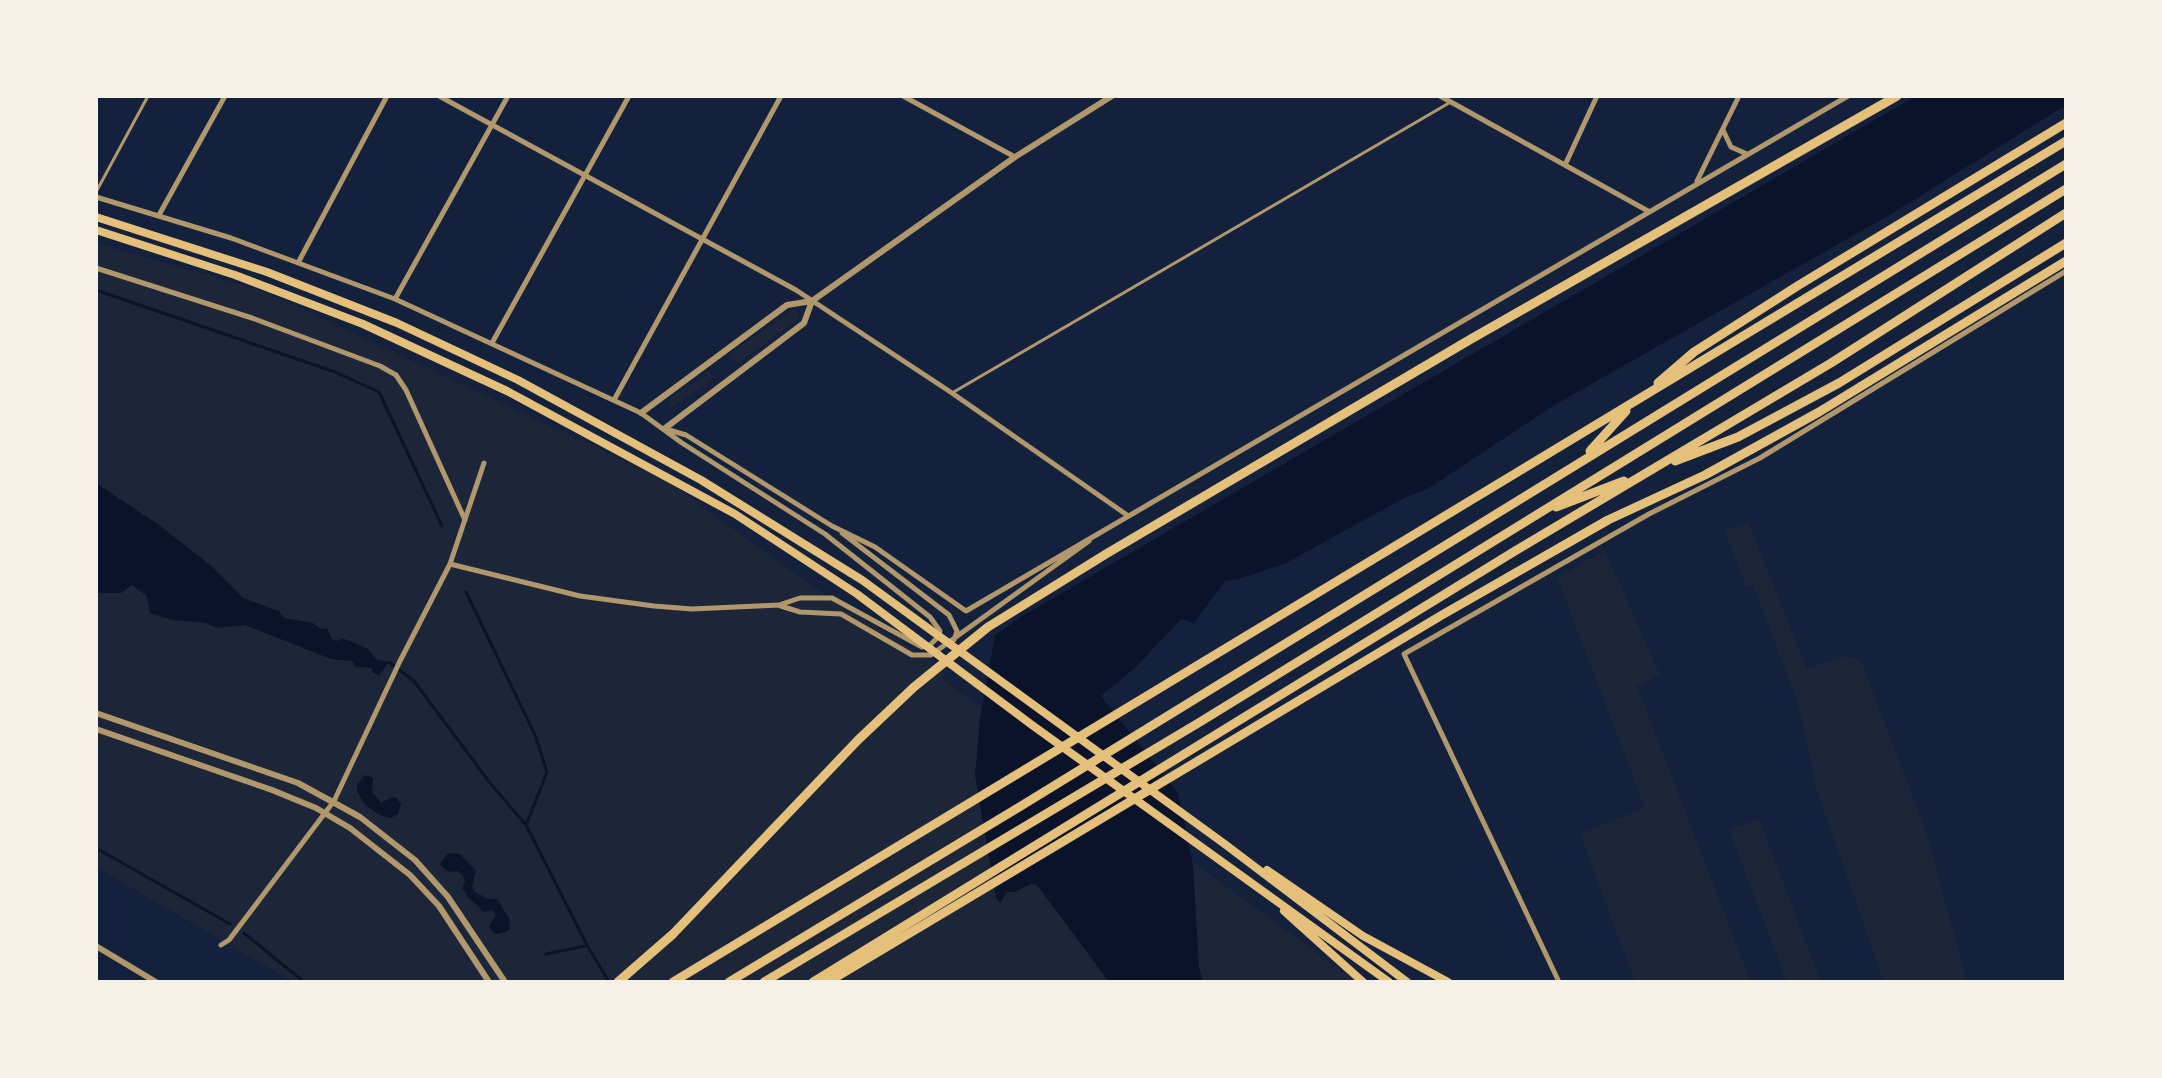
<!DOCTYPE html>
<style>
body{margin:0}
#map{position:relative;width:2162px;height:1078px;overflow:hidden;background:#14213d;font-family:Spectral,serif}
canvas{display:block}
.frame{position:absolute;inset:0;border:98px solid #f6f1e7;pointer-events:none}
</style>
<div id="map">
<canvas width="2162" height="1078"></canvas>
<div class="frame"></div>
</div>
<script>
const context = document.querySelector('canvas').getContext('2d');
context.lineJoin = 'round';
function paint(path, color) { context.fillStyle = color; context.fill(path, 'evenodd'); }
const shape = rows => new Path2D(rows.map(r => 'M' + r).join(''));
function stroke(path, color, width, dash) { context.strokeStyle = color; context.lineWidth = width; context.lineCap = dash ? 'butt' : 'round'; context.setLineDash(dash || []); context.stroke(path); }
paint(shape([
 [96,243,266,292,665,480,838,604,943,667,943,680,1357,982,293,982,96,867],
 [794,309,799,314,798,319,740,362,731,360,731,353],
 [710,373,713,378,711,381,675,405,670,407,668,405,672,396],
 [1748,522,1807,669,1843,656,1861,661,1926,831,1967,982,1884,982,1817,791,1798,703,1753,585,1746,587,1725,531],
 [1605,551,1660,675,1637,686,1751,982,1635,982,1580,834,1645,808,1557,577],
 [1759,819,1821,982,1787,982,1729,830]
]), '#1d2539');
paint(shape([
 [1916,96,2066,96,2066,105,1893,213,1556,404,1429,488,1406,497,1286,563,1239,579,1225,581,1194,623,1181,619,1137,666,1101,696,1178,793,1193,865,1199,966,1203,982,1109,982,1037,885,1031,884,1015,892,1007,892,1000,903,996,898,975,775,980,718,995,635,1024,615],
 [96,483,159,525,209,564,243,598,279,611,284,618,313,623,321,629,327,628,332,639,338,641,341,638,350,641,368,649,376,659,389,662,379,675,373,673,372,668,356,667,352,661,331,659,245,625,217,628,206,623,172,620,150,613,147,596,132,585,121,593,96,593],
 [365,775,373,778,372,791,381,803,392,797,397,798,401,804,398,814,391,818,380,815,365,805,357,791,357,785],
 [448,853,460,854,476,871,472,886,475,892,488,899,497,899,509,918,510,929,506,932,495,934,489,927,496,914,492,910,484,912,468,897,462,888,465,881,463,875,457,871,449,872,443,868,440,864]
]), '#0b132b');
stroke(shape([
 [96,290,335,372,379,392,442,526],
 [466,592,535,735,547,772,527,823],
 [389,662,414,681,490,783,526,825,587,945,609,982],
 [96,848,230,924],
 [244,933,304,982],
 [546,954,585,946]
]), '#0b132b', 3);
stroke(shape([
 [96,192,148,96],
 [952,393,1449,103]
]), '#b1986c', 3);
stroke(shape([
 [439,96,796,290,952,393,1127,515],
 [903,96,1015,157],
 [1440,96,1648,211],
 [1723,130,1731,147,1747,154],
 [1565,165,1597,96],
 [1697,181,1739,96],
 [96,197,231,238,395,299,641,413,682,443,825,534,930,617,940,631,937,638,930,645,922,647,832,598,800,598,779,605,692,609,654,606,580,596,450,564],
 [159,215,225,96],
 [298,263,387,96],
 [96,268,252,318,380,366,396,375,406,390,465,520],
 [395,299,508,96],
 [492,343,629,96],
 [614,400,781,96],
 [669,430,686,435,832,526,875,547,966,611,1848,96],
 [842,533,949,615,957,631,954,640],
 [781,606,800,612,841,614,912,655,931,655,1089,541],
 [221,945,229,940,334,801,400,661,450,564,484,463],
 [1559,982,1404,654,1649,514,1760,458,2066,271]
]), '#b1986c', 5);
stroke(shape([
 [641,413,787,305,812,301,1015,157,1112,96],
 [664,429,804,323,812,301],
 [96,713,298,783,360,817,415,860,448,897,505,982],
 [96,729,272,790,316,808,350,828,410,875,439,906,489,982],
 [96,946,156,982]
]), '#b1986c', 6);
stroke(shape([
 [96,217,267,272,397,323,518,380,701,480,862,580,1226,845,1407,982],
 [96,230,235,275,363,324,507,391,735,514,857,594,1032,725,1389,982],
 [1267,870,1363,936,1448,982],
 [1284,911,1363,982]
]), '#e5c07b', 8);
stroke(shape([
 [1658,383,1694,352,1799,285,2066,123],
 [1590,451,1626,411],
 [1675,461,1738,437,1839,383,2066,243],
 [1556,507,1624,481],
 [618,982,673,934,858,740,914,687,988,627,1106,554,1471,339,1897,96],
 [673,982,2066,141],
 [729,982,1021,806,2066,164],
 [764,982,1200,722,2066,189],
 [813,982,1515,551,1831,363,2066,213],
 [828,982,1442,615,1608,520,1705,475,1819,412,2066,261]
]), '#e5c07b', 9);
</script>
